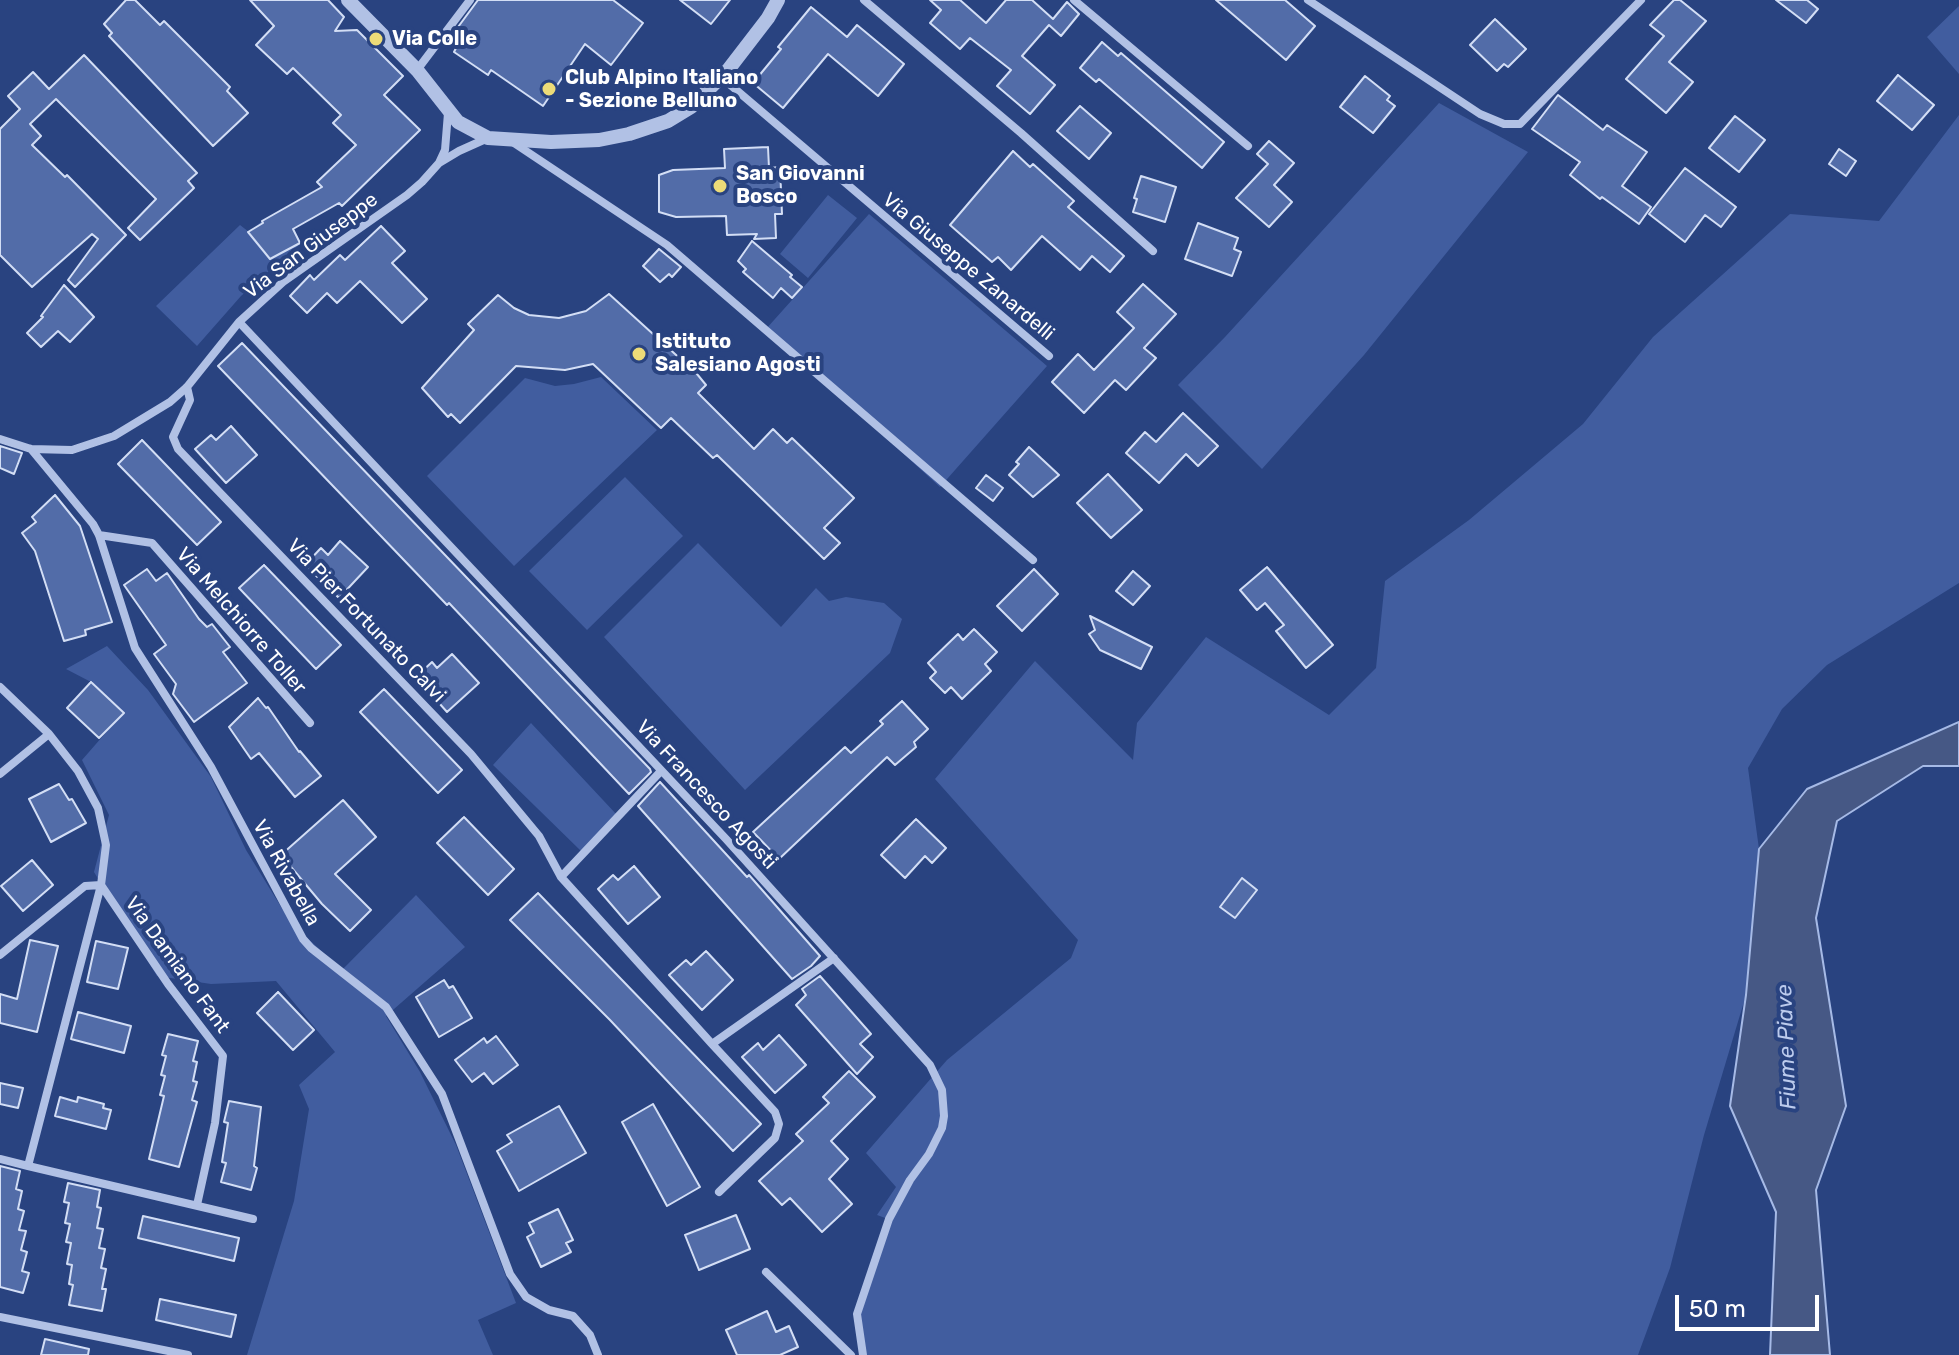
<!DOCTYPE html>
<style>
body{margin:0}
#map{position:relative;width:1959px;height:1355px;overflow:hidden;background:#294380;font-family:Rubik,sans-serif}
canvas{display:block}
.scale{position:absolute;left:1675px;top:1295px;width:144px;height:36px;box-sizing:border-box;border:4px solid #fff;border-top:0;padding-left:10px;font-size:24px;line-height:28px;white-space:nowrap;color:#fff;-webkit-text-stroke:6px #294380;paint-order:stroke}
</style>
<div id="map">
<canvas width="1959" height="1355"></canvas>
<div class="scale">50 m</div>
</div>
<script>
const context = document.querySelector('canvas').getContext('2d');
context.lineJoin = 'round';
function paint(path, color) { context.fillStyle = color; context.fill(path, 'evenodd'); }
const shape = rows => new Path2D(rows.map(r => 'M' + r).join(''));
function stroke(path, color, width, dash) { context.strokeStyle = color; context.lineWidth = width; context.lineCap = dash ? 'butt' : 'round'; context.setLineDash(dash || []); context.stroke(path); }
function label(font, color, halo, rows, align = 'center') {
  context.font = font + ' Rubik,sans-serif'; context.lineWidth = 8; context.setLineDash([]); context.textBaseline = 'middle'; context.strokeStyle = halo; context.fillStyle = color; for (const [text, x, y, turn = 0] of rows) {
    context.save(); context.translate(x, y); context.rotate((+turn || 0) * Math.PI / 180); context.textAlign = isNaN(turn) ? turn : align; if (halo) context.strokeText(text, 0, 0); context.fillText(text, 0, 0); context.restore();
  }
}
paint(shape([
 [1959,6,1959,74,1927,37],
 [1439,103,1528,152,1364,355,1262,469,1178,385,1225,337],
 [1959,115,1959,583,1827,665,1782,709,1748,768,1759,849,1746,995,1704,1135,1670,1268,1638,1355,864,1355,857,1314,888,1219,877,1215,896,1187,866,1153,947,1060,1071,958,1078,940,935,779,1035,661,1133,760,1137,723,1206,637,1329,715,1376,668,1385,581,1469,520,1583,424,1653,337,1790,214,1879,221],
 [314,191,325,211,293,229,301,243,241,296,197,346,156,306,240,225,249,232,262,221],
 [828,195,857,218,808,278,780,254],
 [869,214,1047,366,940,487,766,329],
 [601,377,657,430,514,566,427,476,525,378,555,386,574,384],
 [625,477,683,536,587,630,529,571],
 [698,543,781,627,816,588,829,601,846,597,884,603,902,619,890,653,745,790,604,637],
 [107,646,148,690,211,777,246,850,291,923,342,970,416,895,465,947,386,1016,420,1072,456,1145,516,1303,478,1320,493,1355,247,1355,294,1201,309,1109,299,1085,335,1052,276,981,211,984,157,976,94,872,109,815,82,760,123,713,91,682,66,669],
 [531,723,617,815,581,851,493,765]
]), '#415d9f');
const water = shape([
 [1959,722,1959,766,1923,766,1837,821,1816,918,1846,1106,1816,1190,1830,1355,1770,1355,1776,1212,1730,1106,1746,995,1759,849,1807,789,1959,722]
]);
paint(water, '#465885');
stroke(water, '#a6bae6', 2);
const building = shape([
 [126,0,135,0,160,25,164,21,230,87,227,91,248,113,213,146,109,36,112,33,104,24,126,0],
 [250,0,328,0,344,17,335,31,357,30,403,76,384,95,420,130,342,206,339,203,293,229,300,243,270,259,248,232,263,223,262,221,322,187,317,182,356,145,333,123,341,115,293,68,287,74,256,45,274,26,250,0],
 [478,0,613,0,643,23,611,65,585,44,543,106,491,70,488,75,454,52,456,48,447,42,478,0],
 [680,0,730,0,711,24,680,0],
 [930,0,960,0,986,23,1006,0,1032,0,1053,19,1067,2,1079,14,1061,36,1049,25,1022,56,1055,85,1030,114,997,86,1011,70,970,38,960,49,930,23,941,10,930,0],
 [1216,0,1285,0,1315,26,1286,60,1216,0],
 [1674,0,1680,0,1706,21,1669,62,1693,82,1666,113,1626,79,1664,36,1650,25,1674,0],
 [1776,0,1807,0,1818,9,1806,23,1776,0],
 [811,7,847,37,857,25,904,64,878,96,828,54,783,108,753,83,781,49,778,47,811,7],
 [1495,19,1526,49,1508,67,1504,64,1497,71,1470,45,1495,19],
 [1102,42,1118,56,1121,53,1224,142,1202,168,1099,79,1096,82,1080,68,1102,42],
 [84,55,197,173,188,181,194,188,140,240,128,228,156,199,56,99,30,124,41,136,32,145,65,177,67,175,126,235,75,287,68,280,98,239,92,234,32,287,0,255,0,129,20,109,8,96,33,72,49,89,84,55],
 [1898,75,1934,105,1912,130,1877,101,1898,75],
 [1365,76,1390,96,1387,100,1395,106,1373,133,1340,107,1365,76],
 [1558,95,1603,130,1607,125,1647,152,1622,186,1651,207,1639,224,1602,197,1600,199,1570,175,1580,162,1532,129,1558,95],
 [1080,106,1111,133,1089,159,1057,131,1080,106],
 [1735,116,1765,140,1739,172,1709,148,1735,116],
 [1269,141,1294,163,1274,185,1292,202,1269,227,1236,198,1268,164,1257,154,1269,141],
 [768,147,769,168,780,167,782,214,775,214,776,238,754,239,757,234,727,235,726,216,676,217,659,212,659,175,673,170,725,168,724,149,768,147],
 [1839,149,1856,161,1846,176,1829,164,1839,149],
 [1013,151,1030,167,1033,164,1074,201,1068,207,1124,256,1110,272,1092,256,1080,270,1042,236,1011,270,998,257,992,262,950,225,1013,151],
 [1685,168,1736,207,1721,227,1705,215,1685,242,1649,214,1685,168],
 [1141,176,1176,187,1165,222,1133,212,1137,199,1134,198,1141,176],
 [1198,223,1238,238,1234,249,1241,252,1232,276,1185,259,1198,223],
 [381,226,405,251,392,263,427,299,402,323,360,281,337,303,327,293,307,313,290,296,310,275,314,280,340,255,345,260,381,226],
 [752,241,792,275,790,277,802,287,792,298,781,288,773,298,743,272,746,269,738,261,752,241],
 [659,249,681,267,672,277,669,274,660,282,643,266,659,249],
 [1143,284,1176,314,1144,348,1156,358,1126,390,1115,380,1084,413,1052,382,1078,354,1094,370,1134,328,1117,312,1143,284],
 [64,285,94,317,70,342,58,331,41,347,27,333,43,317,41,316,64,285],
 [609,294,697,374,706,385,698,393,754,449,773,429,787,443,792,438,854,498,824,528,840,543,824,559,717,455,713,458,671,418,661,428,593,364,565,370,516,366,460,423,451,414,448,417,422,388,474,330,468,324,498,295,514,308,529,315,559,318,586,311,609,294],
 [242,343,650,769,651,772,629,794,449,603,447,605,218,366,242,343],
 [1183,413,1218,446,1198,466,1186,454,1159,483,1126,453,1145,432,1156,442,1183,413],
 [231,426,257,455,226,483,195,449,211,435,216,440,231,426],
 [142,440,221,522,197,545,118,464,142,440],
 [0,446,22,453,14,474,0,468,0,446],
 [1029,447,1059,475,1033,497,1009,475,1019,464,1016,462,1029,447],
 [1108,474,1142,510,1111,538,1077,503,1108,474],
 [986,475,1003,488,993,501,976,488,986,475],
 [55,495,80,526,112,622,85,630,86,635,64,641,35,551,22,533,36,522,32,517,55,495],
 [340,541,368,567,339,598,305,565,321,548,328,555,340,541],
 [264,565,341,645,316,669,239,588,264,565],
 [1267,567,1333,645,1306,668,1276,631,1284,625,1265,603,1257,610,1240,590,1267,567],
 [147,569,156,581,167,573,199,619,207,627,212,624,230,647,223,652,247,683,194,722,173,694,176,684,154,654,166,645,124,585,147,569],
 [1034,569,1058,594,1022,631,997,606,1034,569],
 [1133,571,1150,586,1133,605,1116,591,1133,571],
 [1090,616,1152,647,1141,669,1100,650,1089,634,1095,630,1090,616],
 [974,629,997,652,985,664,991,671,962,699,951,687,945,693,930,678,936,672,928,663,958,634,963,640,974,629],
 [452,654,479,683,447,712,416,677,432,662,437,668,452,654],
 [91,682,124,713,99,738,67,708,91,682],
 [384,689,462,770,438,793,360,712,384,689],
 [258,698,266,708,268,707,299,752,300,751,321,776,295,797,259,753,251,759,229,727,258,698],
 [902,701,928,729,914,742,916,747,895,765,887,757,779,859,753,832,845,747,851,753,883,724,880,721,902,701],
 [660,782,747,877,749,875,820,956,811,966,792,979,638,806,660,782],
 [59,784,69,800,72,799,86,823,51,842,29,799,59,784],
 [343,800,376,837,335,874,371,910,350,931,322,904,281,855,343,800],
 [464,817,514,869,488,895,437,843,464,817],
 [916,819,946,848,932,863,925,856,905,878,881,855,916,819],
 [32,860,53,885,23,911,1,886,32,860],
 [634,866,660,897,628,924,598,889,613,875,618,880,634,866],
 [1242,878,1257,890,1235,918,1220,907,1242,878],
 [538,893,761,1124,733,1151,610,1020,510,920,538,893],
 [30,940,58,946,37,1032,0,1023,0,994,17,999,30,940],
 [96,941,128,948,118,989,87,982,96,941],
 [706,951,733,980,702,1010,669,975,686,960,691,965,706,951],
 [820,976,871,1034,860,1044,873,1057,857,1074,796,1005,806,995,802,989,820,976],
 [444,980,449,988,453,986,472,1018,439,1037,416,997,444,980],
 [278,992,314,1030,293,1050,257,1013,278,992],
 [78,1012,131,1026,124,1053,71,1039,78,1012],
 [168,1034,198,1041,193,1061,197,1062,193,1081,197,1082,192,1100,197,1102,179,1167,149,1159,164,1096,160,1095,165,1076,161,1075,166,1056,162,1055,168,1034],
 [779,1035,806,1065,775,1093,742,1057,758,1043,763,1050,779,1035],
 [496,1036,518,1065,493,1084,484,1073,472,1082,455,1060,484,1038,487,1043,496,1036],
 [849,1071,875,1097,831,1141,848,1159,829,1179,852,1204,822,1232,790,1198,782,1205,759,1181,803,1141,796,1134,829,1103,823,1097,849,1071],
 [0,1083,23,1088,18,1108,0,1104,0,1083],
 [60,1097,77,1102,78,1097,104,1104,103,1108,111,1110,106,1129,55,1116,60,1097],
 [229,1101,261,1107,254,1166,257,1168,251,1190,221,1182,226,1163,222,1162,228,1123,224,1122,229,1101],
 [653,1104,700,1187,667,1206,622,1122,653,1104],
 [559,1106,586,1153,519,1191,497,1151,512,1142,507,1135,559,1106],
 [0,1166,20,1171,16,1189,22,1191,18,1209,24,1211,19,1230,26,1231,21,1250,27,1252,22,1271,29,1273,23,1293,0,1287,0,1166],
 [68,1183,100,1190,97,1207,101,1208,97,1228,103,1229,99,1248,105,1249,101,1268,106,1269,102,1289,106,1289,102,1311,69,1305,73,1285,69,1284,72,1265,67,1264,71,1243,66,1242,70,1224,65,1223,69,1203,64,1202,68,1183],
 [558,1209,573,1240,566,1243,571,1252,541,1267,527,1237,534,1233,529,1223,558,1209],
 [736,1215,750,1249,699,1270,685,1235,736,1215],
 [143,1216,239,1238,234,1261,138,1238,143,1216],
 [160,1299,236,1315,231,1337,156,1320,160,1299],
 [767,1311,776,1332,789,1326,798,1347,780,1355,737,1355,726,1330,767,1311],
 [45,1339,89,1349,88,1355,41,1355,45,1339]
]);
paint(building, '#526ca8');
stroke(building, '#d3def5', 2);
stroke(shape([
 [864,0,1021,133,1153,251],
 [1074,0,1248,146],
 [1308,0,1480,114,1504,124,1520,124,1641,0],
 [417,70,470,0],
 [721,77,1049,356],
 [514,143,667,245,1033,560],
 [439,163,459,151,488,138],
 [239,322,726,839,930,1065,942,1090,944,1116,942,1128,929,1154,910,1180,889,1219,857,1314,863,1355],
 [187,387,190,400,173,437,178,449,471,754,539,836,561,877,712,1044,834,958],
 [0,439,31,449,72,450,114,436,170,402,187,387,239,322,283,282,407,195,422,182,439,163,445,150,448,113],
 [31,449,93,524,99,535,135,648,211,767,303,939,311,948,386,1007,442,1094,510,1274,526,1297,549,1310,573,1316,590,1335,598,1355],
 [99,535,152,543,310,723],
 [0,687,49,734,78,771,98,808,106,845,101,885,28,1166,0,1159],
 [0,774,49,734],
 [561,877,661,771],
 [101,885,168,984,223,1056,215,1123,197,1205],
 [0,955,85,886,101,885],
 [712,1044,775,1112,779,1124,775,1138,719,1192],
 [28,1166,253,1219],
 [766,1272,851,1355],
 [0,1317,188,1355]
]), '#b1c1e5', 8);
stroke(shape([
 [348,0,417,70,458,122,488,138,551,142,599,140,629,134,668,121,691,107,728,70,768,18,778,0]
]), '#b1c1e5', 14);
for (const [x, y, r, color] of [
 [376,39,8,"#ecdb78"],
 [549,89,8,"#ecdb78"],
 [720,186,8,"#ecdb78"],
 [639,354,8,"#ecdb78"]
]) { const dot = new Path2D(); dot.arc(x, y, r, 0, 2 * Math.PI); context.fillStyle = color; context.fill(dot); stroke(dot, '#294380', 3); }
label('bold 20px', '#fff', '#294380', [
 ["Via Colle",392,39],
 ["Club Alpino Italiano",565,78],
 ["- Sezione Belluno",565,101],
 ["San Giovanni",736,174],
 ["Bosco",736,197],
 ["Istituto",655,342],
 ["Salesiano Agosti",655,365]
], 'left');
label('20px', '#fff', '#294380', [
 ["Via San Giuseppe",311,246,-37],
 ["Via Giuseppe Zanardelli",968,267,40],
 ["Via Melchiorre Toller",241,621,49],
 ["Via Pier Fortunato Calvi",366,621,46],
 ["Via Francesco Agosti",706,795,47],
 ["Via Rivabella",286,873,61],
 ["Via Damiano Fant",177,965,54]
]);
label('italic 22px', '#bccbed', '#294380', [
 ["Fiume Piave",1787,1047,-92]
]);
</script>
